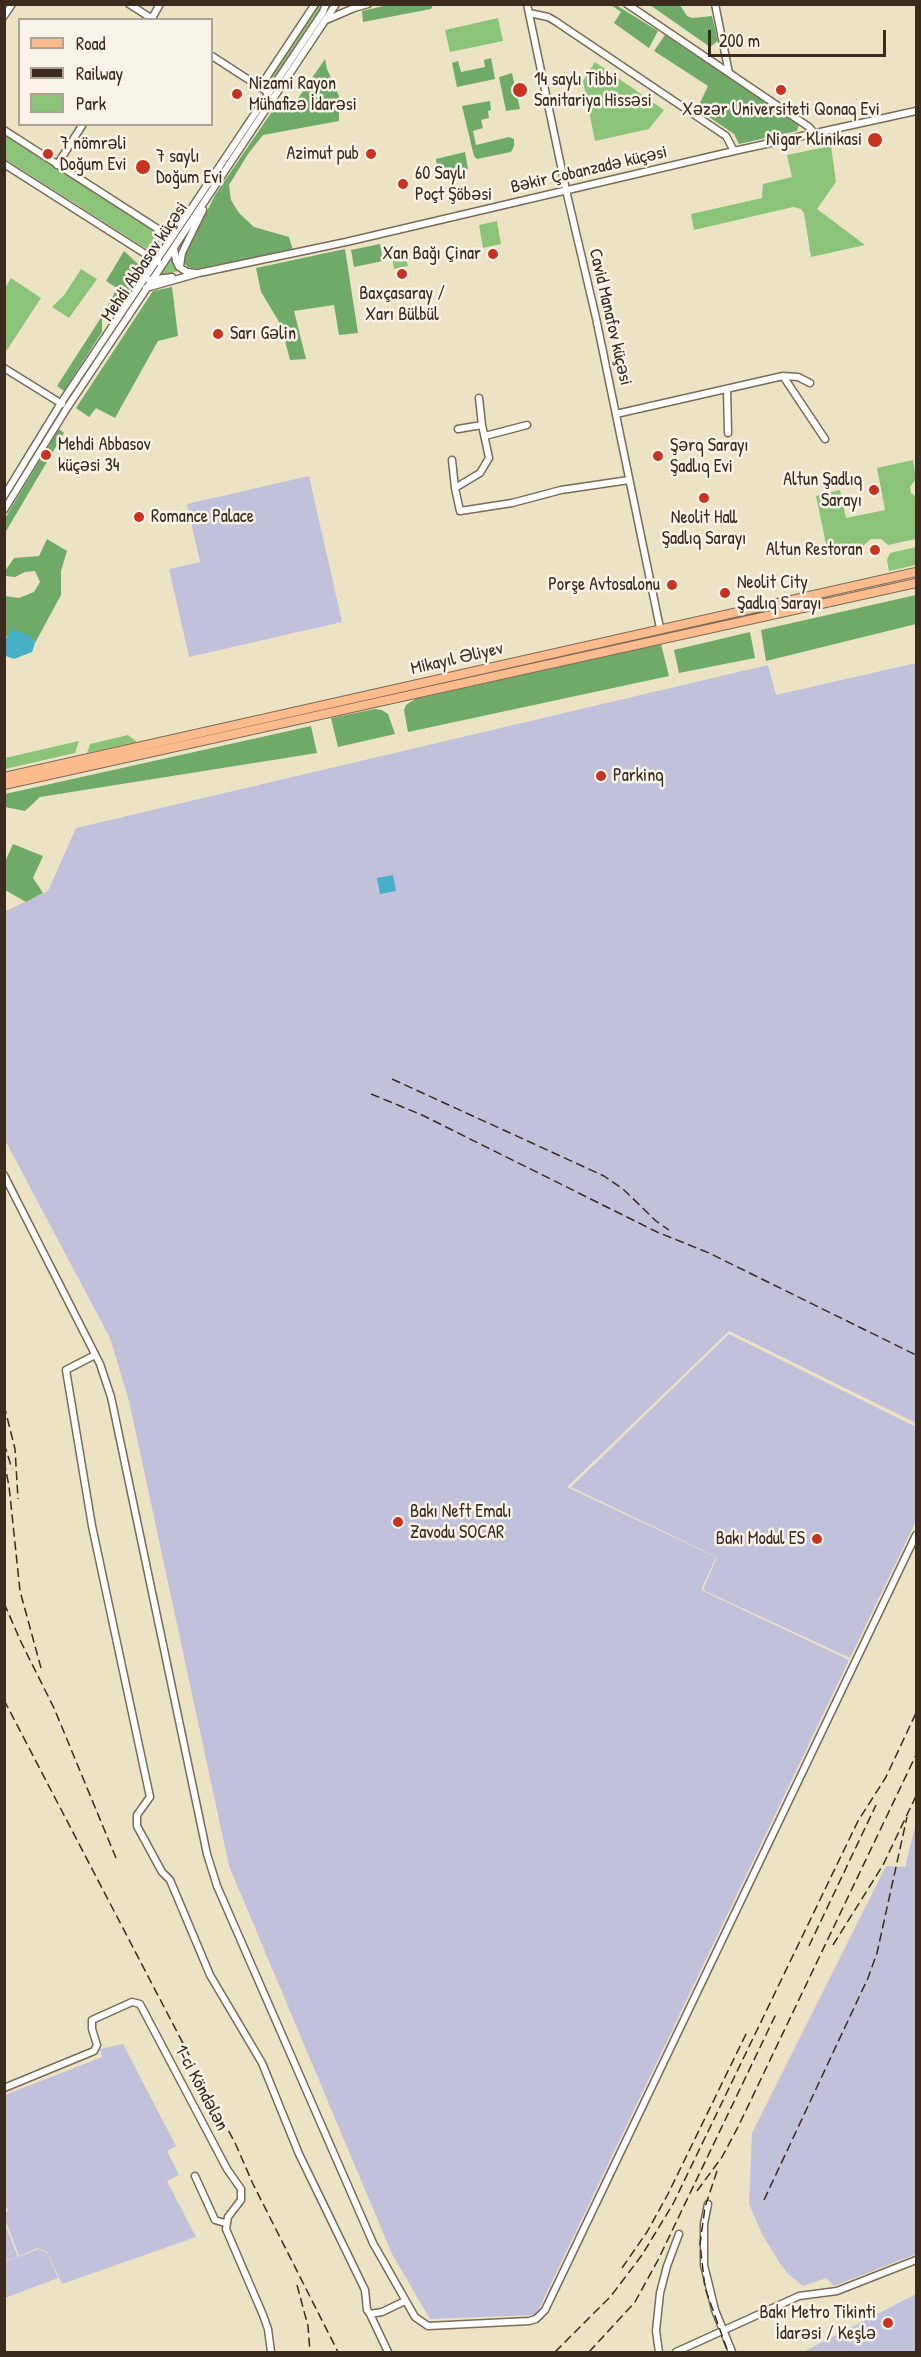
<!DOCTYPE html>
<meta charset="utf-8">
<style>
body{margin:0}
#map{position:relative;width:921px;height:2357px;overflow:hidden;background:#ece3c5;font-family:"Patrick Hand",sans-serif}
canvas{display:block}
.frame{position:absolute;inset:0;border:6px solid #3b2a1e;pointer-events:none}
.legend{position:absolute;left:18px;top:18px;width:195px;height:108px;box-sizing:border-box;background:#f7f3e8;border:2px solid #aca397;margin:0;padding:8px 10px;list-style:none;font-size:18px;color:#3b2a1e}
.legend li{display:flex;align-items:center;gap:12px;height:30px}
.legend b{width:30px;border:2px solid #aca397}
.scale{position:absolute;left:708px;top:30px;width:178px;height:27px;box-sizing:border-box;border:3px solid #3b2a1e;border-top:0;padding-left:8px;font-size:18px;line-height:21px;white-space:nowrap;color:#3b2a1e;-webkit-text-stroke:4px #f7f3e8;paint-order:stroke}
</style>
<div id="map">
<canvas width="921" height="2357"></canvas>
<div class="frame"></div>
<ul class="legend">
<li><b style="height:8px;background:#fbbb8d"></b>Road</li>
<li><b style="height:8px;background:#3b2a1e"></b>Railway</li>
<li><b style="height:16px;background:#8bc478"></b>Park</li>
</ul>
<div class="scale">200 m</div>
</div>
<script>
const context = document.querySelector('canvas').getContext('2d');
context.lineJoin = 'round';
function paint(path, color) { context.fillStyle = color; context.fill(path, 'evenodd'); }
const shape = rows => new Path2D(rows.map(r => 'M' + r).join(''));
function stroke(path, color, width, dash) { context.strokeStyle = color; context.lineWidth = width; context.lineCap = dash ? 'butt' : 'round'; context.setLineDash(dash || []); context.stroke(path); }
function label(font, color, halo, rows, align = 'center') {
  context.font = font + ' "Patrick Hand",sans-serif'; context.lineWidth = 5; context.setLineDash([]); context.textBaseline = 'middle'; context.strokeStyle = halo; context.fillStyle = color; for (const [text, x, y, turn = 0] of rows) {
    context.save(); context.translate(x, y); context.rotate((+turn || 0) * Math.PI / 180); context.textAlign = isNaN(turn) ? turn : align; if (halo) context.strokeText(text, 0, 0); context.fillText(text, 0, 0); context.restore();
  }
}
paint(shape([
 [309,476,342,622,189,657,169,569,200,562,187,504],
 [916,663,916,1423,729,1331,567,1487,716,1557,701,1590,849,1660,536,2315,430,2319,392,2254,229,1866,129,1401,110,1338,5,1140,4,912,48,891,76,828,768,665,776,695],
 [729,1334,916,1427,916,1521,850,1658,703,1590,717,1557,571,1487],
 [916,1823,916,2254,834,2286,826,2278,803,2286,788,2274,777,2259,762,2234,749,2204,752,2133,886,1866,905,1867],
 [123,2044,176,2146,167,2151,179,2175,167,2181,196,2237,62,2284,47,2252,38,2248,19,2256,5,2219,5,2213,8,2211,4,2200,5,2095,102,2057,100,2049],
 [4,2222,18,2257,39,2249,47,2253,58,2278,5,2298,5,2262,17,2257,5,2261],
 [916,2294,916,2352,803,2352]
]), '#c2c1dc');
paint(shape([
 [319,5,322,5,320,10,270,86,267,83],
 [498,18,503,41,450,52,445,30],
 [595,62,664,110,649,129,595,141,583,81],
 [4,135,157,233,161,238,157,248,149,250,145,248,5,159],
 [831,146,836,182,817,209,865,245,811,257,804,213,801,209,793,207,694,230,691,214,762,198,763,184,792,177,787,155],
 [497,221,501,244,483,248,479,225],
 [405,253,408,266,394,269,392,257],
 [171,255,175,267,179,271,156,276],
 [81,269,97,279,69,318,52,307,65,294],
 [11,278,41,298,5,353,5,288],
 [913,460,916,479,910,487,911,493,916,497,916,539,888,545,881,539,871,539,864,545,862,551,829,558,816,496,840,490,846,518,885,510,877,468],
 [916,547,916,565,889,571,887,560,890,553],
 [128,735,137,742,87,753,90,744],
 [79,741,75,753,5,769,5,758]
]), '#8bc478');
paint(shape([
 [392,4,433,4,433,5,431,9,363,22,362,11],
 [611,5,616,5,658,31,649,48,614,23,621,12],
 [650,5,680,5,687,16,692,18,712,16,718,41,710,47],
 [665,35,799,124,797,131,739,144,734,134,697,109,708,86,654,51],
 [491,58,495,79,457,87,452,63,458,61,461,72,485,67,484,60],
 [325,59,327,69,339,96,339,121,263,135,248,154,229,185,231,200,239,213,254,227,289,237,293,250,196,269,188,267,184,263,184,258,215,195,273,110,292,107],
 [512,73,520,109,506,111,499,77],
 [490,101,491,110,488,111,489,118,481,120,483,128,473,131,476,145,509,137,514,139,514,146,511,152,477,159,474,156,462,106],
 [465,152,468,169,438,176,436,159],
 [380,244,383,261,354,267,351,250],
 [345,249,358,333,339,335,334,305,294,311,306,359,290,360,281,325,261,292,256,268],
 [124,251,138,264,143,258,146,267,117,308,106,309,117,288,106,281],
 [172,287,178,336,158,341,115,418,96,408,89,417,76,408,153,291],
 [102,316,102,332,64,391,57,386],
 [59,429,64,433,5,533,5,518],
 [47,539,67,551,61,571,61,595,35,643,28,635,7,636,5,640,5,596,19,598,34,592,40,582,35,571,25,572,15,577,5,576,5,571,14,558,39,556],
 [916,595,916,624,766,661,761,630],
 [750,632,755,658,679,673,674,650],
 [661,644,669,676,408,732,404,710,406,705,415,699],
 [375,709,382,710,388,714,395,734,338,747,331,718],
 [311,726,317,753,40,797,25,811,5,807,5,794],
 [13,844,43,856,33,878,43,893,26,902,5,890,5,862]
]), '#70aa68');
paint(shape([
 [12,629,29,635,35,643,32,652,14,659,6,656,5,653,5,640],
 [393,875,396,891,380,894,377,878]
]), '#47afc7');
const minor = shape([
 [129,4,154,20],
 [527,4,566,190,596,318,660,628],
 [627,4,809,127,814,133],
 [715,4,729,73],
 [529,13,548,17,555,21,726,136,734,151],
 [4,16,12,4],
 [151,20,160,4],
 [326,20,354,8,368,4],
 [212,56,269,93],
 [260,87,315,4],
 [4,130,172,238],
 [4,164,158,262],
 [57,165,83,124],
 [174,248,176,261,179,267,187,272,196,273],
 [180,266,182,253,203,210],
 [149,280,172,277],
 [146,288,199,273,346,242,734,151,916,111],
 [4,368,62,404],
 [783,376,825,439],
 [727,389,728,433],
 [479,398,482,425,489,458,480,473,455,488,460,511,512,503,561,490,629,480],
 [616,414,783,376,798,377,810,383],
 [458,429,482,425],
 [485,436,527,425],
 [452,460,455,488],
 [4,496,61,403,323,12,326,4],
 [4,510,67,408,336,4],
 [4,1175,100,1364,111,1397,207,1854,217,1886,373,2243,415,2317,428,2326,529,2321,536,2319,545,2310,916,1535],
 [95,1355,66,1370,92,1526,150,1797,137,1815,137,1826,162,1872,170,1880,210,1975,262,2063,299,2154,365,2290,367,2310,370,2314,382,2312,405,2301],
 [4,2088,94,2051,97,2045,92,2029,92,2020,132,2002,140,2004,227,2169,241,2189,241,2200,228,2217,226,2229,263,2315,268,2329,271,2352],
 [195,2176,215,2220,225,2223],
 [708,2204,704,2224,704,2265,715,2310,732,2352],
 [370,2314,388,2352],
 [659,2352,656,2331,660,2293,667,2266,679,2234],
 [676,2352,799,2296,837,2291,916,2260]
]);
const major = shape([
 [4,777,916,572],
 [4,785,916,583]
]);
stroke(minor, '#796b58', 9);
stroke(major, '#796b58', 10);
stroke(minor, '#fff', 6);
stroke(major, '#fbbb8d', 8);
stroke(shape([
 [392,1079,604,1176,623,1189,656,1221,669,1230],
 [371,1094,422,1115,657,1232,709,1253,916,1355],
 [4,1405,15,1449,18,1499],
 [4,1443,12,1469],
 [4,1461,9,1486,20,1591,41,1668],
 [4,1603,21,1642,54,1708,116,1858],
 [4,1700,236,2145,253,2184,338,2352],
 [833,1945,883,1865,916,1796],
 [809,1946,876,1805],
 [717,2171,705,2207,700,2244,705,2288,728,2352],
 [697,2191,722,2157,738,2127,916,1755],
 [764,2200,868,1978,877,1953,907,1817],
 [622,2268,647,2232,668,2194,748,2030],
 [297,2285,308,2326,310,2352],
 [555,2352,611,2296,642,2255,673,2204,858,1821,886,1777,916,1713],
 [589,2352,635,2302,658,2260,776,2014]
]), '#3b2a1e', 1.5, [9, 4.5]);
for (const [x, y, r, color] of [
 [520,90,8,"#c8321e"],
 [781,90,6,"#c8321e"],
 [237,94,6,"#c8321e"],
 [875,140,8,"#c8321e"],
 [48,154,6,"#c8321e"],
 [371,154,6,"#c8321e"],
 [143,167,8,"#c8321e"],
 [403,184,6,"#c8321e"],
 [493,254,6,"#c8321e"],
 [402,274,6,"#c8321e"],
 [218,334,6,"#c8321e"],
 [46,455,6,"#c8321e"],
 [658,456,6,"#c8321e"],
 [874,490,6,"#c8321e"],
 [704,498,6,"#c8321e"],
 [139,517,6,"#c8321e"],
 [875,550,6,"#c8321e"],
 [672,585,6,"#c8321e"],
 [725,593,6,"#c8321e"],
 [601,776,6,"#c8321e"],
 [398,1522,6,"#c8321e"],
 [817,1539,6,"#c8321e"],
 [888,2323,6,"#c8321e"]
]) { const dot = new Path2D(); dot.arc(x, y, r, 0, 2 * Math.PI); context.fillStyle = color; context.fill(dot); stroke(dot, '#f7f3e8', 2); }
label('18px', '#3b2a1e', '#f7f3e8', [
 ["14 saylı Tibbi",534,80],
 ["Sanitariya Hissəsi",534,101],
 ["Nizami Rayon",249,84],
 ["Mühafizə İdarəsi",249,105],
 ["Xəzər Universiteti Qonaq Evi",781,110,"center"],
 ["Nigar Klinikasi",862,140,"right"],
 ["7 nömrəli",60,144],
 ["Doğum Evi",60,165],
 ["Azimut pub",359,154,"right"],
 ["7 saylı",156,157],
 ["Doğum Evi",156,178],
 ["60 Saylı",415,174],
 ["Poçt Şöbəsi",415,195],
 ["Xan Bağı Çinar",481,254,"right"],
 ["Baxçasaray /",402,294,"center"],
 ["Xarı Bülbül",402,315,"center"],
 ["Sarı Gəlin",230,334],
 ["Mehdi Abbasov",58,445],
 ["küçəsi 34",58,466],
 ["Şərq Sarayı",670,446],
 ["Şadlıq Evi",670,467],
 ["Altun Şadlıq",862,480,"right"],
 ["Sarayı",862,501,"right"],
 ["Romance Palace",151,517],
 ["Neolit Hall",704,518,"center"],
 ["Şadlıq Sarayı",704,539,"center"],
 ["Altun Restoran",863,550,"right"],
 ["Neolit City",737,583],
 ["Şadlıq Sarayı",737,604],
 ["Porşe Avtosalonu",660,585,"right"],
 ["Parkinq",613,776],
 ["Bakı Neft Emalı",410,1512],
 ["Zavodu SOCAR",410,1533],
 ["Bakı Modul ES",805,1539,"right"],
 ["Bakı Metro Tikinti",876,2313,"right"],
 ["İdarəsi / Keşlə",876,2334,"right"]
], 'left');
label('18px', '#3b2a1e', '#f7f3e8', [
 ["Bəkir Çobanzadə küçəsi",589,170,-13],
 ["Mehdi Abbasov küçəsi",145,262,-56],
 ["Cavid Manafov küçəsi",610,317,77],
 ["Mikayıl Əliyev",457,659,-13],
 ["1-ci Köndələn",201,2088,62]
]);
</script>
